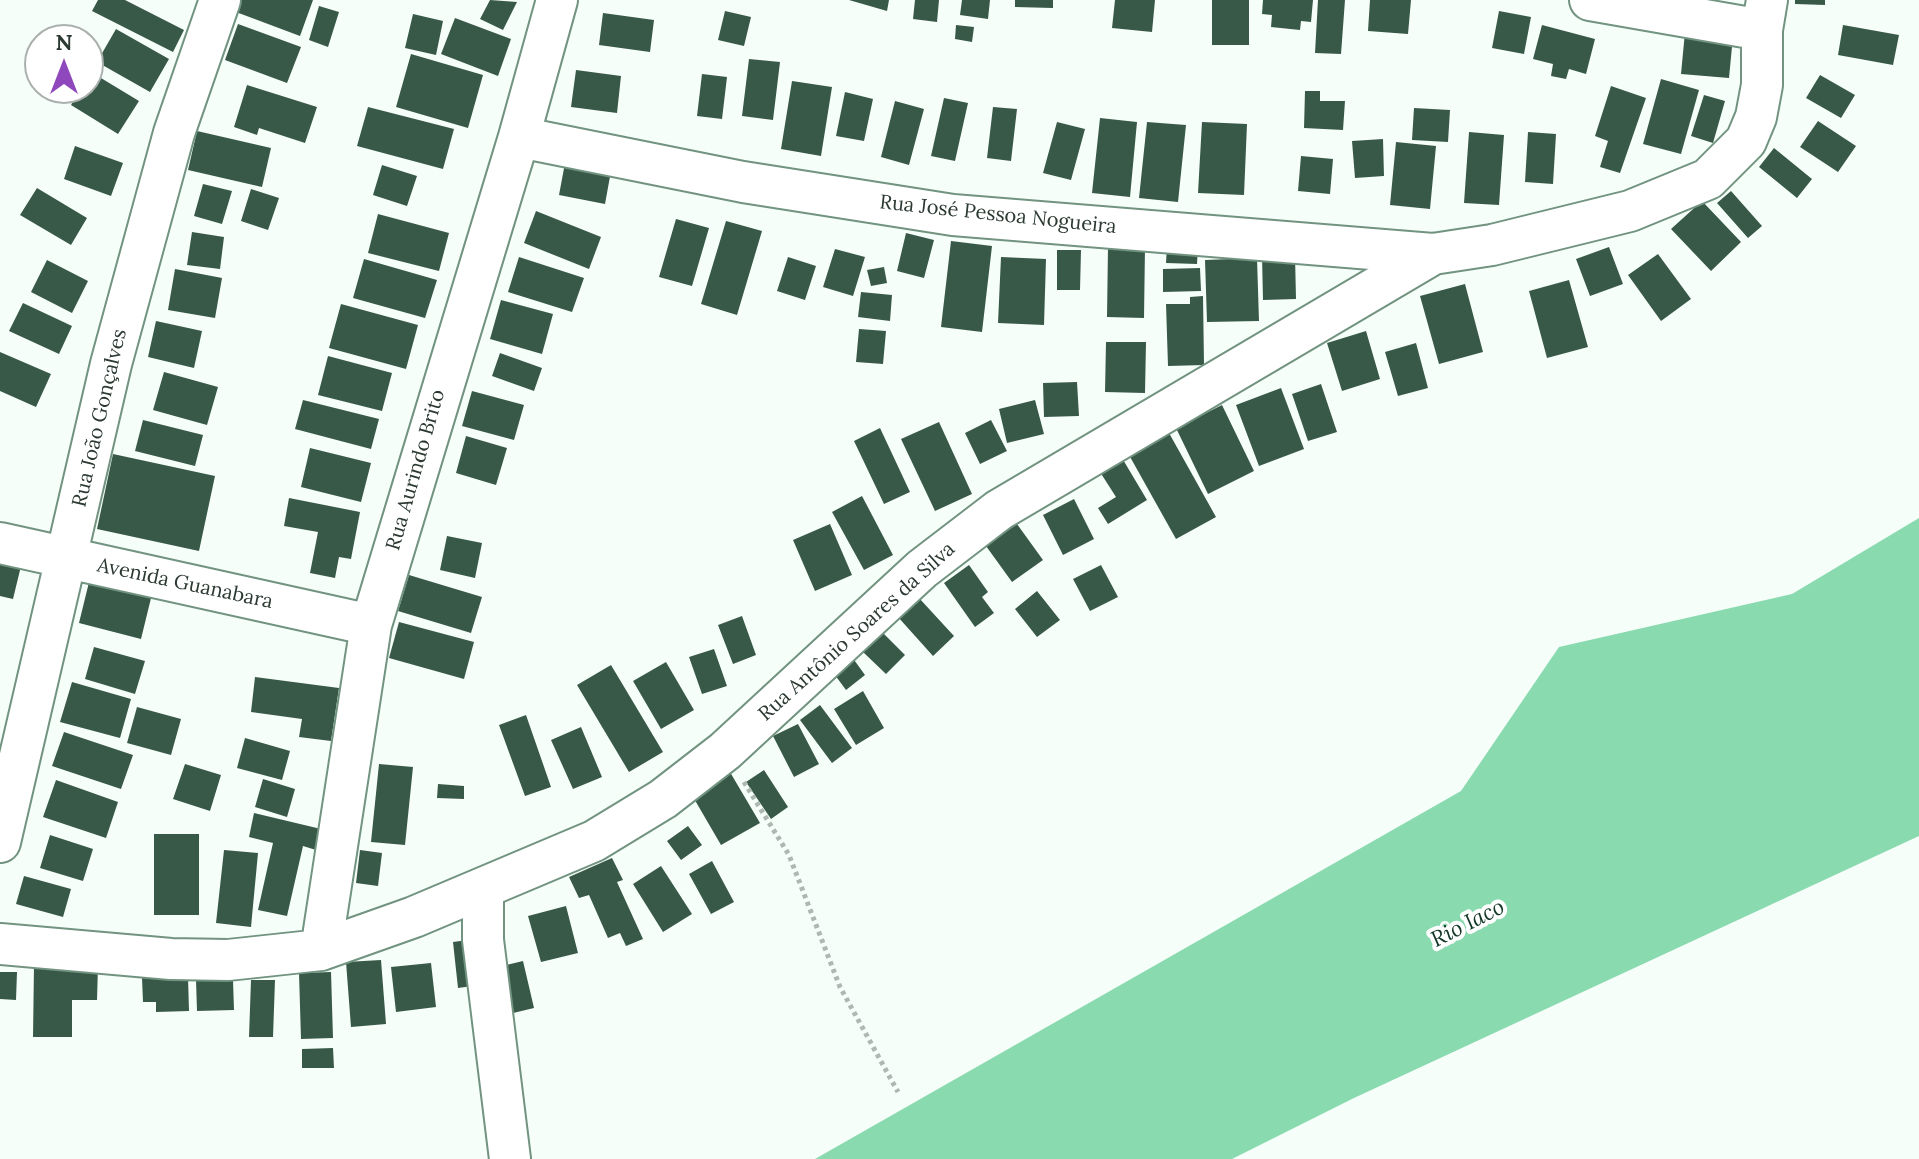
<!DOCTYPE html>
<meta charset="utf-8">
<style>
body{margin:0}
#map{position:relative;width:1919px;height:1159px;overflow:hidden;background:#f6fef9;font-family:Lora,serif}
canvas{display:block}
.north{position:absolute;left:24px;top:24px;width:80px;height:80px;box-sizing:border-box;background:#fff;border:2px solid #aab0ad;border-radius:50%;rotate:0deg;font-size:22px;font-weight:700;line-height:32px;text-align:center;color:#2b3931}
.north::after{content:'';display:block;margin:auto;width:28px;height:36px;background:#8f48bb;clip-path:polygon(50% 0,100% 100%,50% 72%,0 100%)}
</style>
<div id="map">
<canvas width="1919" height="1159"></canvas>
<div class="north">N</div>
</div>
<script>
const context = document.querySelector('canvas').getContext('2d');
context.lineJoin = 'round';
function paint(path, color) { context.fillStyle = color; context.fill(path, 'evenodd'); }
const shape = rows => new Path2D(rows.map(r => 'M' + r).join(''));
function stroke(path, color, width, dash) { context.strokeStyle = color; context.lineWidth = width; context.lineCap = dash ? 'butt' : 'round'; context.setLineDash(dash || []); context.stroke(path); }
function label(font, color, halo, rows, align = 'center') {
  context.font = font + ' Lora,serif'; context.lineWidth = 8; context.setLineDash([]); context.textBaseline = 'middle'; context.strokeStyle = halo; context.fillStyle = color; for (const [text, x, y, turn = 0] of rows) {
    context.save(); context.translate(x, y); context.rotate((+turn || 0) * Math.PI / 180); context.textAlign = isNaN(turn) ? turn : align; if (halo) context.strokeText(text, 0, 0); context.fillText(text, 0, 0); context.restore();
  }
}
paint(shape([
 [1919,518,1919,836,1354,1098,1232,1159,815,1159,1461,791,1559,647,1792,594]
]), '#8adab0');
paint(shape([
 [98,0,125,0,184,30,173,52,92,11],
 [240,0,313,0,300,36,236,12],
 [490,0,517,2,503,30,480,19],
 [849,0,889,0,887,11],
 [915,0,939,0,937,22,913,19],
 [962,0,990,0,988,19,960,15],
 [1015,0,1053,0,1053,8,1015,7],
 [1115,0,1155,0,1152,32,1112,28],
 [1212,0,1249,0,1249,45,1212,45],
 [1263,0,1313,0,1311,22,1301,21,1300,30,1271,27,1272,15,1262,14],
 [1318,0,1345,0,1341,54,1315,53],
 [1370,0,1411,0,1408,34,1368,31],
 [1795,0,1825,0,1825,5,1795,4],
 [319,6,339,12,328,47,309,40],
 [725,11,751,17,744,46,718,40],
 [1499,11,1531,17,1524,54,1492,48],
 [603,13,654,20,650,52,599,45],
 [413,14,443,21,436,55,405,48],
 [455,18,511,39,498,76,441,54],
 [238,24,301,47,287,83,225,60],
 [956,25,974,27,972,42,955,39],
 [1542,25,1595,39,1586,74,1569,69,1566,79,1551,76,1553,64,1533,59],
 [1843,25,1899,35,1893,65,1838,55],
 [116,29,169,59,150,92,97,62],
 [1685,32,1733,36,1729,78,1681,74],
 [411,54,483,75,468,128,396,107],
 [749,59,780,62,773,120,742,116],
 [576,70,621,76,617,113,571,107],
 [91,72,139,101,118,134,71,105,81,88,88,88],
 [702,74,727,77,722,119,697,116],
 [1820,75,1855,95,1841,118,1806,98],
 [1661,79,1699,90,1681,154,1643,144],
 [792,81,832,87,821,156,781,149],
 [247,85,317,107,305,143,259,128,257,135,234,127],
 [1611,86,1646,98,1620,173,1600,167,1608,141,1595,136],
 [1305,91,1320,91,1320,101,1345,101,1343,130,1304,128],
 [845,92,873,99,864,141,836,136],
 [1704,95,1725,101,1713,143,1691,136],
 [944,98,968,103,955,161,931,156],
 [895,101,924,109,909,165,881,157],
 [368,107,454,129,443,169,357,146],
 [993,107,1017,109,1011,161,987,158],
 [1414,108,1450,110,1448,142,1412,140],
 [1100,118,1137,122,1130,197,1092,193],
 [1818,121,1856,146,1838,172,1800,147],
 [1057,122,1085,129,1071,180,1043,173],
 [1147,122,1186,125,1178,202,1139,198],
 [1202,122,1247,124,1244,195,1198,193],
 [197,131,271,148,262,187,188,170],
 [1469,132,1504,135,1499,205,1464,203],
 [1528,132,1556,134,1553,184,1525,182],
 [1383,139,1384,176,1355,178,1352,141],
 [1396,142,1436,146,1430,209,1390,205],
 [75,146,123,163,111,196,64,179],
 [1774,148,1812,179,1797,198,1759,167],
 [1301,156,1333,159,1330,194,1298,191],
 [565,163,611,171,605,204,559,195],
 [382,165,417,176,407,206,373,195],
 [203,184,232,191,222,224,194,216],
 [37,188,87,218,71,245,20,215],
 [251,189,279,198,268,230,241,221],
 [1731,191,1762,226,1748,238,1717,203],
 [1702,201,1741,242,1711,271,1671,229],
 [536,211,601,237,589,269,524,243],
 [378,214,449,233,439,271,368,253],
 [676,219,709,228,692,286,659,277],
 [726,221,762,231,737,315,701,304],
 [192,232,224,237,220,269,187,265],
 [906,233,934,240,924,278,897,271],
 [951,241,992,246,982,332,941,327],
 [1167,245,1198,246,1197,264,1166,263],
 [1108,246,1145,247,1144,318,1107,317],
 [1609,247,1623,284,1590,296,1576,259],
 [835,249,865,257,853,296,823,287],
 [1057,250,1081,250,1080,290,1057,290],
 [1658,254,1691,299,1661,321,1628,275],
 [1295,255,1296,299,1263,300,1262,256],
 [519,257,584,278,572,312,508,292],
 [788,257,816,266,805,300,777,291],
 [1001,257,1046,259,1044,325,998,323],
 [1257,258,1259,321,1207,322,1205,260],
 [364,259,437,280,425,318,353,298],
 [47,260,88,281,72,313,31,292],
 [884,267,887,283,871,286,867,270],
 [1200,268,1201,291,1163,292,1163,269],
 [175,269,222,278,215,318,168,310],
 [1569,280,1588,347,1547,358,1529,291],
 [1465,284,1483,352,1439,364,1420,296],
 [861,292,892,295,890,321,858,317],
 [1203,296,1204,365,1168,366,1166,304,1190,304,1190,297],
 [501,300,553,314,542,354,490,339],
 [23,303,72,326,59,354,9,331],
 [341,304,418,325,406,369,329,348],
 [156,321,202,331,194,368,148,357],
 [859,329,886,331,883,364,856,362],
 [1366,331,1380,379,1342,391,1327,343],
 [1106,342,1146,342,1145,393,1105,392],
 [1416,343,1428,388,1398,396,1385,352],
 [0,352,51,374,36,407,0,391],
 [500,353,542,368,534,391,492,376],
 [328,356,392,373,382,411,318,395],
 [164,372,218,387,207,425,153,410],
 [1077,382,1079,416,1044,417,1043,383],
 [1321,384,1337,432,1308,441,1292,394],
 [1281,388,1304,449,1259,466,1236,405],
 [472,391,524,405,514,440,462,426],
 [303,400,379,419,371,449,295,429],
 [1035,400,1044,434,1007,443,999,409],
 [1222,405,1254,471,1208,494,1176,428],
 [143,420,203,435,195,466,135,451],
 [991,420,1007,451,980,464,965,433],
 [939,422,972,494,935,511,901,439],
 [880,428,910,492,884,504,854,441],
 [1169,433,1216,517,1176,539,1129,455],
 [466,436,507,448,496,485,456,473],
 [310,448,371,463,361,502,301,487],
 [113,454,215,476,199,551,97,529],
 [1122,458,1147,500,1108,524,1098,508,1116,497,1100,472],
 [862,496,893,555,864,570,832,512],
 [289,498,360,512,351,559,339,557,335,578,310,573,318,532,284,526],
 [1074,499,1094,539,1063,555,1043,515],
 [830,524,852,575,815,591,793,540],
 [1017,524,1043,560,1012,582,986,546],
 [447,536,482,543,475,578,440,570],
 [0,561,21,566,13,599,0,596],
 [969,565,988,592,982,597,994,613,975,627,944,583],
 [1101,565,1118,597,1090,611,1073,579],
 [91,574,153,590,141,639,79,623],
 [409,575,482,597,471,633,398,611],
 [1037,591,1060,620,1037,637,1015,609],
 [919,598,954,636,933,656,898,617],
 [742,616,756,655,733,664,718,625],
 [399,622,474,642,464,679,389,658],
 [883,633,905,655,886,674,863,652],
 [94,647,145,661,135,694,85,679],
 [714,649,727,686,702,694,689,657],
 [852,657,865,675,846,690,832,671],
 [666,662,694,710,661,729,633,681],
 [611,665,663,752,629,772,577,685],
 [255,677,339,688,331,741,299,737,302,719,251,712],
 [72,682,131,699,120,738,60,722],
 [863,691,884,728,856,745,834,709],
 [820,705,852,748,832,763,800,720],
 [137,707,181,719,171,755,127,743],
 [526,715,551,787,525,796,499,725],
 [798,724,819,764,794,777,773,736],
 [581,727,602,777,573,789,551,740],
 [64,732,133,755,121,789,52,766],
 [245,738,290,751,282,780,237,768],
 [185,764,221,775,210,811,173,799],
 [379,764,413,767,405,845,371,842],
 [727,767,760,823,721,845,689,790],
 [764,770,788,807,771,819,746,782],
 [263,779,295,789,287,817,255,807],
 [56,780,118,802,106,838,43,817],
 [438,784,464,786,464,799,437,798],
 [254,813,321,829,316,850,303,846,287,916,258,910,273,843,249,837],
 [688,826,702,845,681,860,667,841],
 [154,834,199,834,199,915,154,915],
 [50,835,93,849,83,881,40,868],
 [224,850,258,853,251,927,216,923],
 [360,850,382,853,378,886,356,883],
 [612,858,623,880,617,882,643,939,626,946,620,933,608,938,589,895,579,898,569,877],
 [712,861,734,902,711,914,689,874],
 [661,866,692,914,663,932,633,884],
 [24,876,71,889,63,917,16,904],
 [566,906,578,953,541,962,528,916],
 [475,939,480,985,458,988,453,942],
 [381,960,386,1024,351,1027,346,962],
 [523,961,534,1008,509,1014,498,967],
 [431,963,436,1007,396,1012,391,967],
 [34,965,98,965,97,1000,72,1000,72,1037,33,1037],
 [0,972,17,972,16,1000,0,999],
 [331,972,333,1038,301,1039,299,973],
 [188,977,189,1011,156,1012,156,1002,143,1002,142,978],
 [196,980,233,980,234,1010,197,1011],
 [251,980,275,980,273,1037,249,1037],
 [333,1048,334,1068,302,1068,302,1049]
]), '#395948');
const minor = shape([
 [1590,0,1762,30],
 [519,137,743,182,953,215,1433,254],
 [0,543,371,625],
 [0,842,111,364,174,133,220,0],
 [483,889,483,940,510,1159],
 [0,944,171,959,228,960,321,950,414,917,594,841,663,799,725,751,922,569,999,510,1433,254,1492,245,1630,211,1708,179,1746,141,1756,117,1762,85,1762,30,1767,0],
 [321,950,371,625,519,137,557,0]
]);
stroke(minor, '#719380', 44);
stroke(shape([
 [744,782,789,855,840,987,898,1092]
]), '#adb8b2', 5, [4, 4]);
stroke(minor, '#fff', 40);
label('20px', '#2b3931', '#fff', [
 ["Rua José Pessoa Nogueira",998,215,6],
 ["Rua João Gonçalves",100,418,-77],
 ["Rua Aurindo Brito",416,470,-74],
 ["Avenida Guanabara",185,584,12],
 ["Rua Antônio Soares da Silva",857,632,-42]
]);
label('italic 22px', '#133726', '#fff', [
 ["Rio Iaco",1468,924,-27]
]);
</script>
